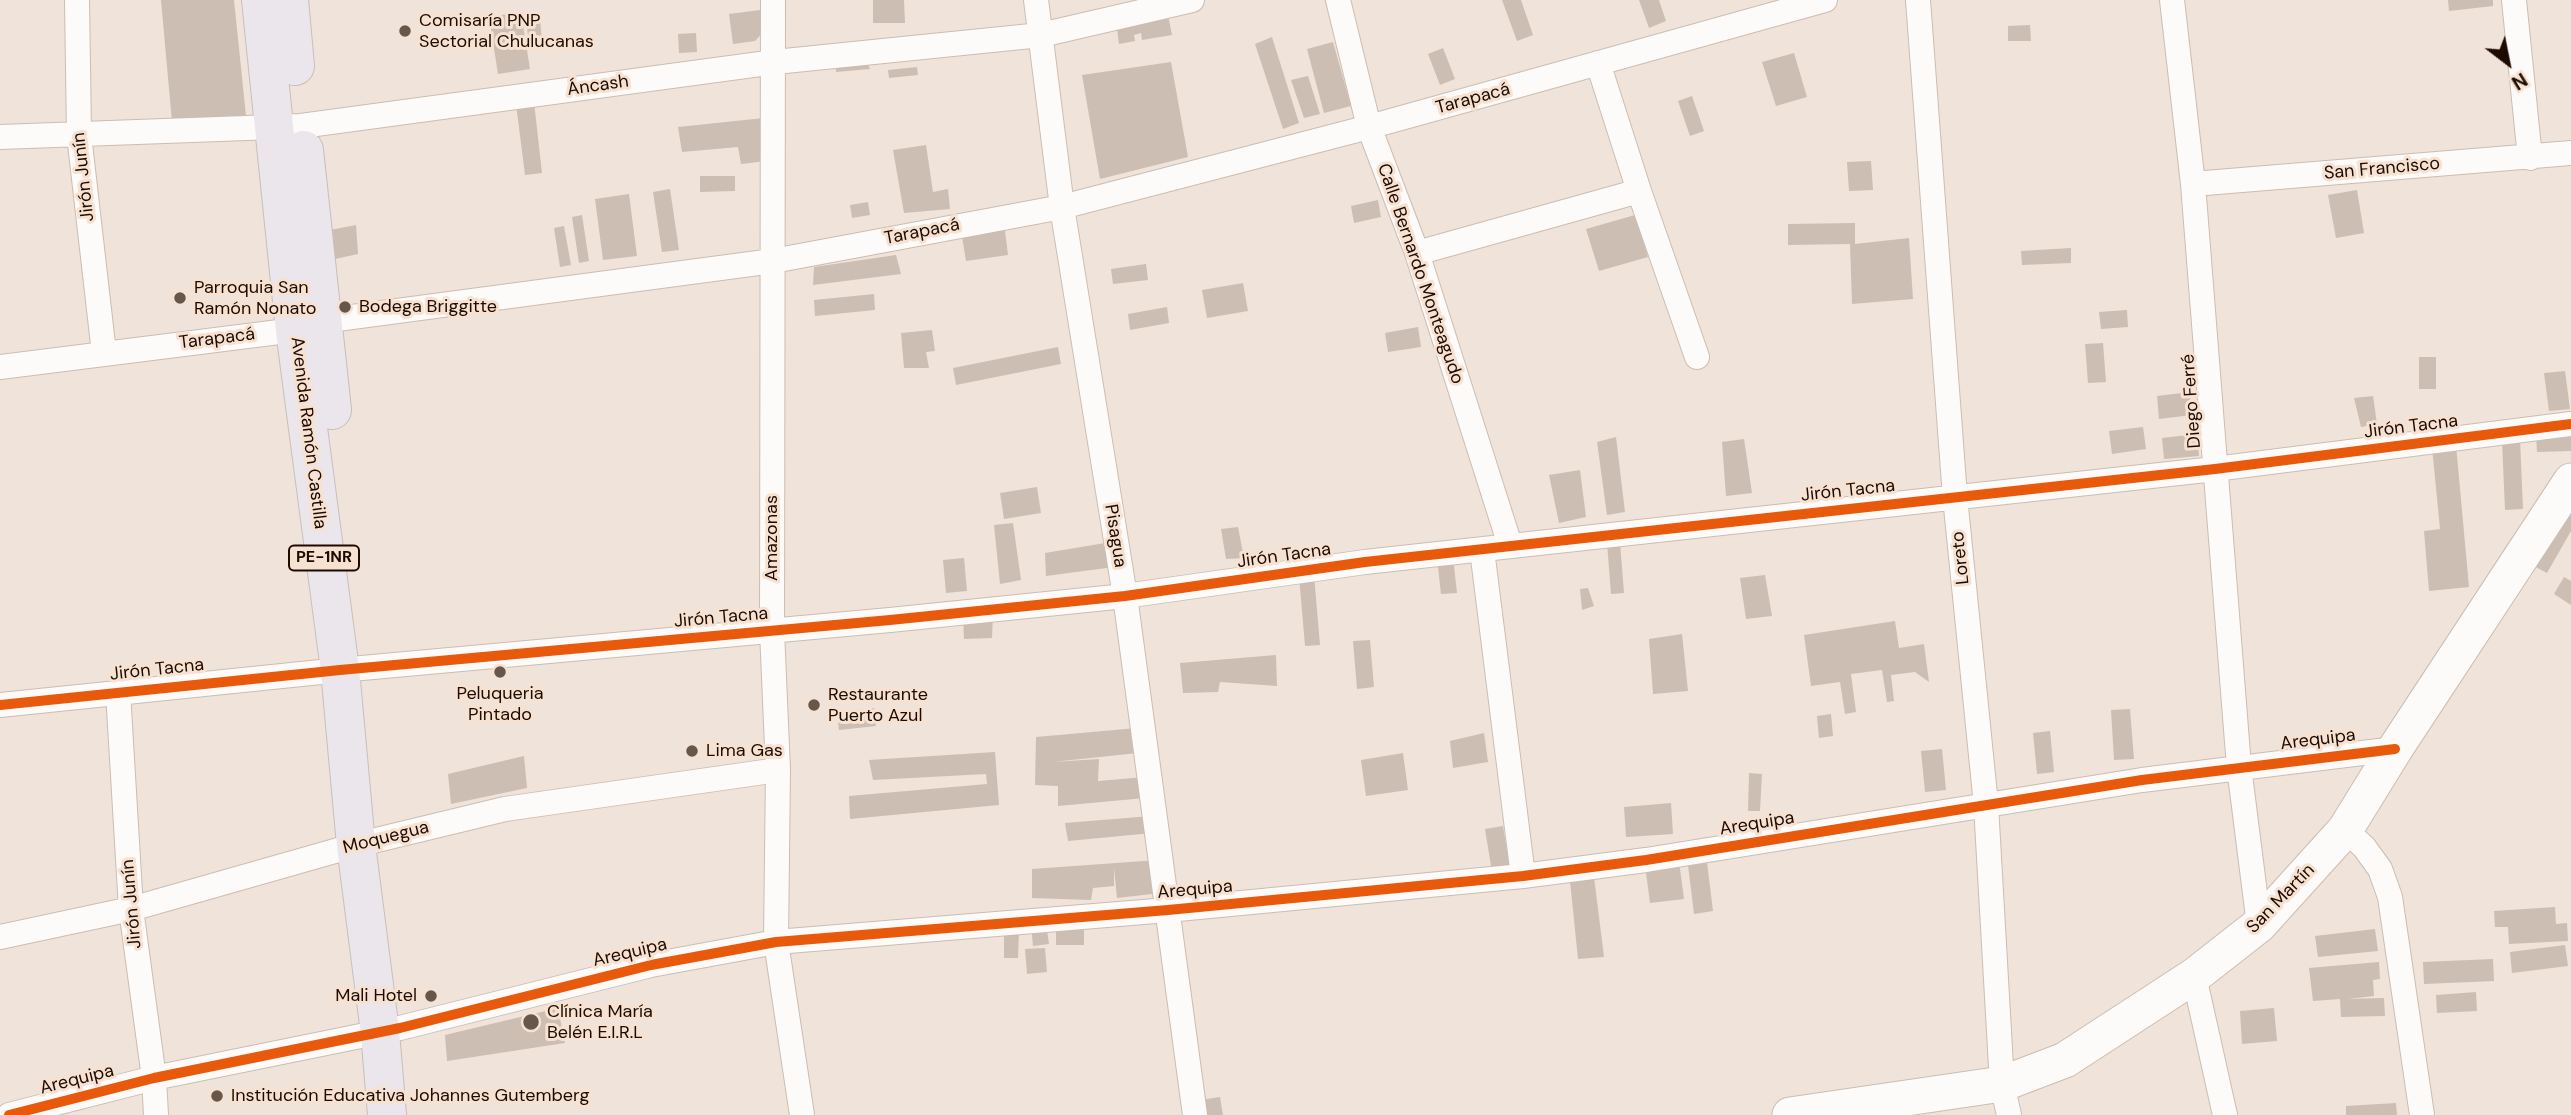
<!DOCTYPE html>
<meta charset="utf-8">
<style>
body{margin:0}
#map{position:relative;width:2571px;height:1115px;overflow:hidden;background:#efe3da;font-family:"DM Sans",sans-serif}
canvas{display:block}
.north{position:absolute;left:2473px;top:28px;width:70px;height:70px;-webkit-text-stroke:5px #f7e2d2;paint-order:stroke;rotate:148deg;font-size:19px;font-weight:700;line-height:28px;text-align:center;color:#1d0b00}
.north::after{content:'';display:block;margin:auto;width:24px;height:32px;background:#1d0b00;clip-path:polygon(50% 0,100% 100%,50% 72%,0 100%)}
</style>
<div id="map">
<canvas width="2571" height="1115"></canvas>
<div class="north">N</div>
</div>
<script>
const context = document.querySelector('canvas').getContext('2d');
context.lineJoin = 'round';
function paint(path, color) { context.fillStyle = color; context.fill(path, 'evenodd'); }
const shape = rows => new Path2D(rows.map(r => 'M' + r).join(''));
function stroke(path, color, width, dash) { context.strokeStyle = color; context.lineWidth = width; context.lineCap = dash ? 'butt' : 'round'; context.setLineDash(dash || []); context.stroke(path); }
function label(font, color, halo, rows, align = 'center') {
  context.font = font + ' "DM Sans",sans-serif'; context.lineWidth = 6; context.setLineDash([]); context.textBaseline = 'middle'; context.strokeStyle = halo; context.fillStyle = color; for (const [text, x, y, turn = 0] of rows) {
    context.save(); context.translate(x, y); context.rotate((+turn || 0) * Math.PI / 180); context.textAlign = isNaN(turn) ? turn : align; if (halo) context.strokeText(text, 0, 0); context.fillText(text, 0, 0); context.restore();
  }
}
paint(shape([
 [161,0,234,0,246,116,172,122],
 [873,0,904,0,905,23,873,23],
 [1502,0,1521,0,1533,35,1517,41],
 [1639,0,1659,0,1666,21,1649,28],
 [2448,0,2493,0,2493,6,2449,11],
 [768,9,770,25,755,41,733,44,729,14],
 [1167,10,1172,35,1142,40,1141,33,1134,35,1135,41,1119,44,1116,22],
 [521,12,530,69,498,74,489,17],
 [540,20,542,40,529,42,526,22],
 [2030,25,2031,41,2008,41,2008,26],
 [696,33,697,52,679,53,678,34],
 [1272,37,1299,123,1283,129,1255,44],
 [1333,42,1351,106,1324,113,1307,49],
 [1443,48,1455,79,1440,85,1428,54],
 [1794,53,1807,97,1776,106,1762,62],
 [867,62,870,69,836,72,836,65],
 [1171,62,1188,157,1100,179,1082,75],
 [917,67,918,75,889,78,888,70],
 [1308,76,1320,114,1304,118,1291,80],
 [1692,96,1704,131,1690,136,1678,101],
 [534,102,542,173,525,175,516,104],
 [764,118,766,161,741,164,738,147,682,152,678,127],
 [926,145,933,192,948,189,950,209,904,213,893,150],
 [1871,161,1873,190,1849,191,1847,162],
 [700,176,735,176,735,191,700,192],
 [670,189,679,250,662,252,653,192],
 [2357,190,2364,233,2336,238,2328,195],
 [629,194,637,256,603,260,595,199],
 [1378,200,1381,217,1354,223,1351,206],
 [868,202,870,215,852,218,850,205],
 [582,215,589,261,579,263,572,217],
 [1635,215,1648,257,1599,271,1586,229],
 [1004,223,1008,255,966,261,961,230],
 [1855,223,1855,244,1909,238,1913,299,1852,304,1850,244,1788,245,1788,224],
 [356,225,358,254,335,259,330,230],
 [564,226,571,265,560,267,554,228],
 [2071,248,2071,263,2022,265,2021,251],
 [896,255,901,274,813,285,814,267],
 [1146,264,1148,280,1113,284,1111,269],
 [1243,283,1248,311,1207,318,1202,290],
 [874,294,875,310,815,316,814,300],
 [1167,307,1169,323,1130,330,1128,314],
 [2127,310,2128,327,2101,329,2099,312],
 [1418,327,1421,347,1388,352,1385,333],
 [932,330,935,351,926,352,929,368,904,368,901,333],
 [2103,343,2106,382,2088,383,2085,344],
 [1058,347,1061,364,956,385,953,368],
 [2419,357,2436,357,2436,389,2419,389],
 [2565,371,2570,409,2549,411,2544,373],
 [2190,392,2192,415,2159,419,2157,396],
 [2373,396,2377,424,2361,427,2354,398],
 [2143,427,2146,449,2112,454,2109,431],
 [2568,432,2571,436,2571,451,2537,452,2536,434],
 [2197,434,2199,456,2164,459,2162,438],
 [1616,437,1625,512,1607,515,1597,442],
 [1744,439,1752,493,1726,496,1722,442],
 [2520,439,2523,509,2505,510,2502,440],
 [2456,445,2469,587,2429,591,2424,531,2440,529,2432,447],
 [1580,470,1586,517,1559,523,1549,475],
 [1037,487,1041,513,1004,519,1000,493],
 [2571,492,2571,531,2547,573,2530,564],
 [1013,523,1021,580,1000,584,994,525],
 [1238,527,1244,558,1226,559,1221,529],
 [1111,542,1114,567,1046,576,1045,553],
 [1620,542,1624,593,1611,594,1607,543],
 [1453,557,1457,593,1441,594,1437,558],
 [964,558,967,591,946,593,943,560],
 [1314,575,1320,645,1305,646,1299,576],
 [1765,575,1772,616,1746,619,1740,578],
 [2564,577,2571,581,2571,605,2554,594],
 [1588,588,1594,606,1582,610,1580,589],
 [993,614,992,638,964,639,963,617],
 [1895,621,1899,648,1924,644,1929,682,1915,672,1891,675,1894,701,1887,702,1882,670,1851,674,1856,712,1845,714,1840,682,1811,686,1804,635],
 [1682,634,1688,691,1653,694,1649,639],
 [1370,640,1374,687,1357,689,1353,641],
 [1276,655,1277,686,1220,682,1218,692,1183,693,1180,663],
 [874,708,876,726,839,730,837,712],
 [2130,709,2134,759,2114,760,2111,710],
 [1831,714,1833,736,1819,738,1817,716],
 [1137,728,1138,753,1052,762,1099,759,1098,781,1145,777,1145,798,1058,806,1058,786,1035,785,1036,737],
 [2050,731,2054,772,2037,774,2033,733],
 [1484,733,1488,762,1453,768,1450,741],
 [1942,749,1946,790,1925,792,1921,751],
 [995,752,999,805,850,819,849,796,987,784,986,774,873,780,869,760],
 [1403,753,1408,790,1366,796,1361,760],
 [524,756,527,788,451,804,448,774],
 [1749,773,1762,774,1760,811,1748,811],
 [1671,803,1673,834,1626,837,1624,807],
 [1151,816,1152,833,1068,841,1065,823],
 [1503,826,1510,869,1492,872,1485,829],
 [1706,854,1713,911,1694,914,1687,857],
 [1158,860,1161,893,1117,898,1114,868,1114,886,1093,888,1091,900,1032,898,1032,869],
 [1679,861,1684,899,1650,903,1645,865],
 [1594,877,1604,957,1578,959,1570,881],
 [2555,907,2556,924,2567,923,2568,941,2509,944,2508,927,2495,927,2494,911],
 [1046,923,1049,944,1033,946,1031,925],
 [1056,923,1084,923,1084,945,1056,945],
 [2375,929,2378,951,2318,957,2315,936],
 [1004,931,1019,931,1018,958,1004,958],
 [2565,945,2568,966,2512,973,2510,952],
 [1045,948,1047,972,1027,974,1025,949],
 [2493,959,2494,981,2424,984,2423,962],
 [2379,962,2380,979,2373,980,2374,996,2348,999,2384,998,2385,1016,2341,1017,2340,999,2313,1001,2309,968],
 [2476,992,2477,1011,2437,1013,2436,995],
 [558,1008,565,1043,447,1061,445,1035],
 [2274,1008,2277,1041,2242,1044,2240,1011],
 [1220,1097,1223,1115,1201,1115,1200,1100],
 [2396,1103,2397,1115,2346,1115,2346,1106]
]), '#cdbeb3');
const street = shape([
 [77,0,79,135,104,353],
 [773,0,772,631,778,770,776,942,802,1115],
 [1036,0,1062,207,1125,596,1195,1115],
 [1338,0,1369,127,1417,253,1510,545],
 [1918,0,1955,497,1986,805,2002,1084,2009,1115],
 [2172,0,2193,184,2239,767,2259,925],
 [2514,0,2530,158],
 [1598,63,1639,191,1697,357],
 [0,137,301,126,775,62,1041,35,1192,0],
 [2193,184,2571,153],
 [1417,253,1639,191],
 [0,367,295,330,322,321,773,261,1062,207,1369,127,1825,0],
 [1482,550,1523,876],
 [118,692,131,909,154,1078,156,1115],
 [0,705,340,670,890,620,1125,596,1365,562,2215,469,2571,424],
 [2345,830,2364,847,2380,869,2390,897,2422,1115],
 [0,937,131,909,356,845,505,809,778,770],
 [2194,976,2225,1115],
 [9,1115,154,1078,400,1028,651,965,776,942,1168,910,1523,876,1646,860,2142,780,2395,749]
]);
const secondary = shape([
 [1790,1115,2002,1084,2065,1060,2194,976,2259,925,2345,830,2395,749,2571,481]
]);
const primary = shape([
 [261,0,295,330,340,670,356,845,380,1032,387,1115],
 [289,0,295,66],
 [304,150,332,410]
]);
stroke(street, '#ccbdb1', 26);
stroke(secondary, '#ccbdb1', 37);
stroke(primary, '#c8bfba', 40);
stroke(street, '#fdfbf9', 24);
stroke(secondary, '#fdfbf9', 35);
stroke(primary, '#eae6ec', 38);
stroke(shape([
 [0,705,340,670,890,620,1125,596,1365,562,2215,469,2571,424],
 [9,1115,154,1078,400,1028,651,965,776,942,1168,910,1523,876,1646,860,2142,780,2395,749]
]), '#e8590c', 10);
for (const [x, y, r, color] of [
 [405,31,7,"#66574c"],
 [180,298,7,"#66574c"],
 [345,307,7,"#66574c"],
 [500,672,7,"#66574c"],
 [814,705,7,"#66574c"],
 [692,751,7,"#66574c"],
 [431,996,7,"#66574c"],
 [531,1022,9,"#66574c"],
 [217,1096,7,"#66574c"]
]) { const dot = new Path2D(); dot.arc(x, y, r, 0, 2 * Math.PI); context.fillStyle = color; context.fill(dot); stroke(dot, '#f7e2d2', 2.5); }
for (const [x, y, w] of [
 [324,558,70]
]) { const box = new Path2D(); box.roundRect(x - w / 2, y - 12.5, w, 25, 5); context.fillStyle = '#f7e2d2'; context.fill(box); stroke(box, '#1d0b00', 2); }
label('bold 16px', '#1d0b00', null, [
 ["PE-1NR",324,558]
]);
label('18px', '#1d0b00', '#f7e2d2', [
 ["Comisaría PNP",419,21],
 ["Sectorial Chulucanas",419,42],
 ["Parroquia San",194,288],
 ["Ramón Nonato",194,309],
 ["Bodega Briggitte",359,307],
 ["Peluqueria",500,694,"center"],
 ["Pintado",500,715,"center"],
 ["Restaurante",828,695],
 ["Puerto Azul",828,716],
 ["Lima Gas",706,751],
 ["Mali Hotel",417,996,"right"],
 ["Clínica María",547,1012],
 ["Belén E.I.R.L",547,1033],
 ["Institución Educativa Johannes Gutemberg",231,1096]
], 'left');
label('18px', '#1d0b00', '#f7e2d2', [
 ["Áncash",598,86,-8],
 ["Tarapacá",1473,99,-15],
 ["San Francisco",2382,169,-5],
 ["Jirón Junín",84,177,-96],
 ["Tarapacá",922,232,-11],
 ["Calle Bernardo Monteagudo",1420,274,71],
 ["Tarapacá",217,339,-7],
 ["Diego Ferré",2192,401,-94],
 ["Jirón Tacna",2411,427,-7],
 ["Avenida Ramón Castilla",308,433,83],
 ["Jirón Tacna",1848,491,-6],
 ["Pisagua",1115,536,81],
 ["Amazonas",772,538,-90],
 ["Jirón Tacna",1284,556,-8],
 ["Loreto",1961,558,-96],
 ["Jirón Tacna",721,618,-5],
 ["Jirón Tacna",157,670,-6],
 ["Arequipa",2318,740,-7],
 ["Arequipa",1757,824,-9],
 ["Moquegua",386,838,-14],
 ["Arequipa",1195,890,-5],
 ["San Martín",2281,899,-46],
 ["Jirón Junín",132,904,-95],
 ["Arequipa",630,953,-13],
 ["Arequipa",77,1080,-14]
]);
</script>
